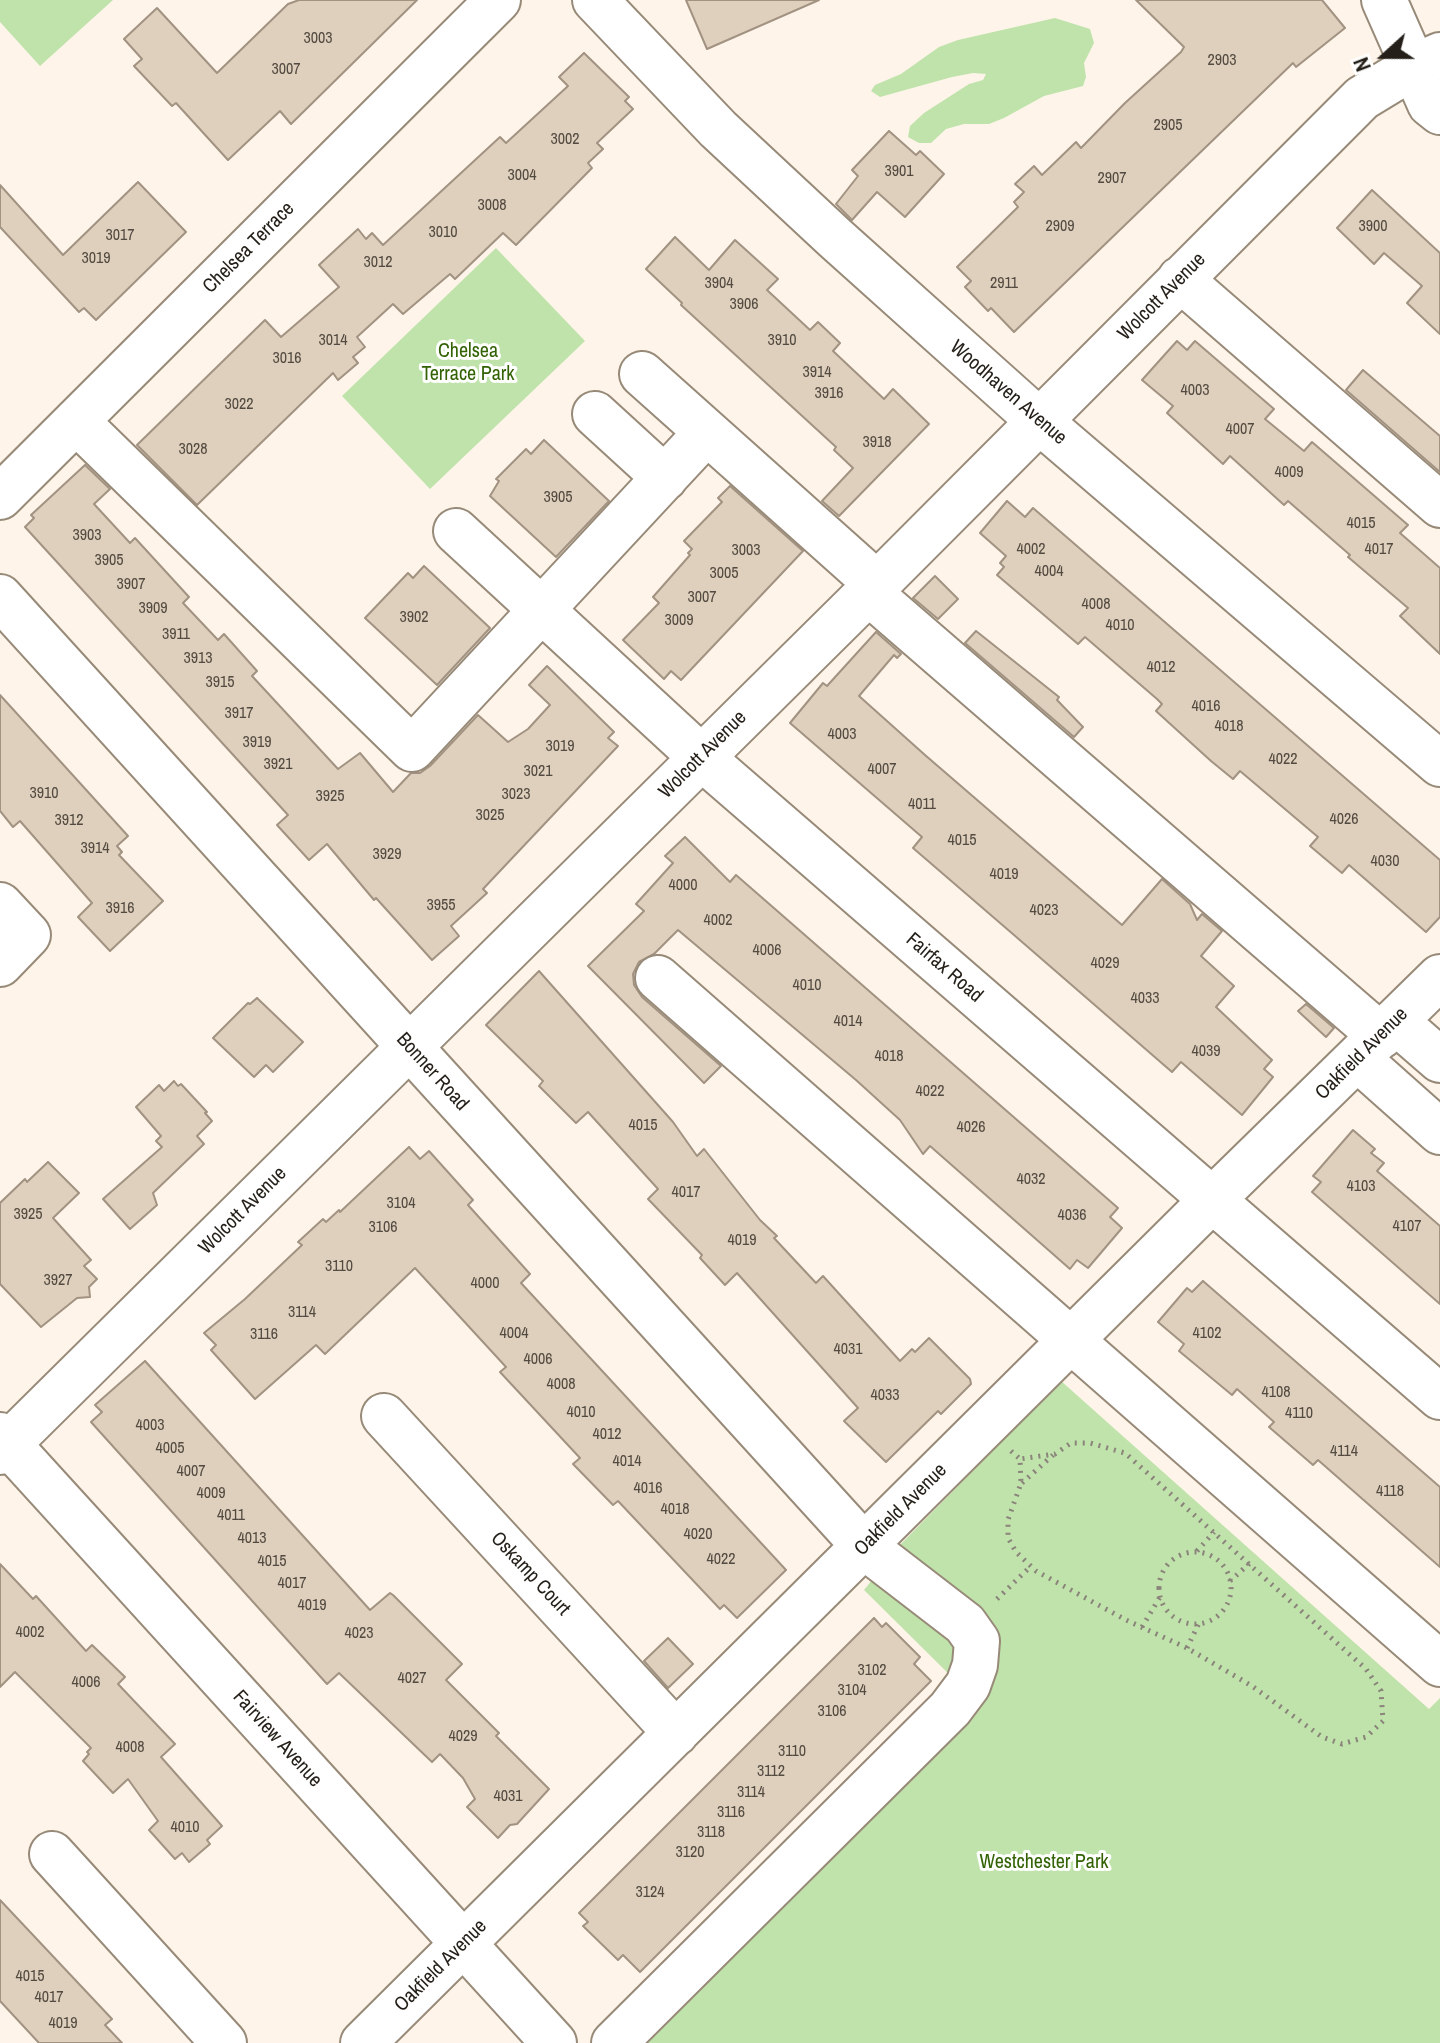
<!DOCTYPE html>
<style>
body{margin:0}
#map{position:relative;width:1440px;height:2043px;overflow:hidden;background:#fef4e9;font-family:"Archivo Narrow",sans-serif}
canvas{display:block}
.north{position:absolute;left:1344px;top:16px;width:80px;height:80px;-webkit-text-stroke:6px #fff;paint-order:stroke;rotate:249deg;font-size:22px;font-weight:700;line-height:32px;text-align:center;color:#241f18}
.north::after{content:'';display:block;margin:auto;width:28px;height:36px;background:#241f18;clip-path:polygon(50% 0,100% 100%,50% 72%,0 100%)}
</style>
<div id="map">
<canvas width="1440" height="2043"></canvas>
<div class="north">N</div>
</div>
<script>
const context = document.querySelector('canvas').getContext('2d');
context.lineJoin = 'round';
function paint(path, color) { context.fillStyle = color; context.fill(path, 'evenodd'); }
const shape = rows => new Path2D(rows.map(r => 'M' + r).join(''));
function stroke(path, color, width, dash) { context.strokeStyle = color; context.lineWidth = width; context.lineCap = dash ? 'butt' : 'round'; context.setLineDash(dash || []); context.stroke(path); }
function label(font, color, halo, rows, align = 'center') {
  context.font = font + ' "Archivo Narrow",sans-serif'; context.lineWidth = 6; context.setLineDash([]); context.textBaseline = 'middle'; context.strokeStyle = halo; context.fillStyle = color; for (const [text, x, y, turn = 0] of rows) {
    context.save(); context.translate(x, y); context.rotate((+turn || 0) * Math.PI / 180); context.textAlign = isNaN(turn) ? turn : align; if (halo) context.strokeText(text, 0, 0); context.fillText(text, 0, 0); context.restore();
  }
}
paint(shape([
 [0,0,113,0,40,66,0,22],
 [1055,18,1090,29,1094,43,1084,63,1086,77,1083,86,1044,96,1004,118,989,124,964,124,946,129,931,143,919,143,908,137,910,126,924,113,969,84,983,80,986,74,973,73,952,77,880,97,871,91,875,85,901,74,939,47,958,40],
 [496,248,585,341,430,489,342,396],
 [1061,1381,1429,1709,1440,1698,1440,2043,610,2043,962,1687,864,1590,900,1545]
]), '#bfe3ab');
const building = shape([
 [299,0,417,0,291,124,280,111,228,160,176,103,172,106,134,66,142,59,124,39,157,8,217,73,288,4,299,0],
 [686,0,819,0,707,49,686,0],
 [1136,0,1322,0,1345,28,1296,67,1293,63,1014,332,991,308,988,311,965,287,971,281,957,267,1018,207,1014,202,1024,192,1015,184,1034,166,1042,175,1076,142,1081,148,1125,103,1181,52,1184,47,1136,0],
 [584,53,629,97,625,101,633,109,597,143,603,149,588,163,592,168,516,245,503,233,455,279,450,274,403,314,393,304,357,337,365,347,353,357,358,363,338,380,333,373,197,505,137,445,265,320,281,337,339,287,319,265,358,229,366,239,372,233,383,245,500,137,506,143,568,86,559,77,584,53],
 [889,131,916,155,920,151,944,174,905,217,877,192,852,220,836,204,858,176,852,170,889,131],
 [138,182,186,232,96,320,84,308,79,312,0,227,0,185,63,255,138,182],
 [1372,190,1440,253,1440,334,1407,303,1422,286,1384,253,1374,264,1337,228,1372,190],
 [675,237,709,270,735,240,778,279,767,290,810,330,818,322,840,343,833,351,884,399,893,389,929,424,839,516,822,501,853,468,834,450,836,447,681,305,682,303,646,269,675,237],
 [1177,341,1187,350,1195,341,1274,409,1265,419,1304,451,1312,442,1408,525,1400,533,1440,568,1440,654,1400,616,1408,608,1348,557,1350,555,1288,501,1284,505,1230,456,1223,464,1167,413,1173,406,1142,380,1177,341],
 [1363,370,1440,436,1440,472,1346,390,1363,370],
 [544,440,609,501,556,557,490,496,499,481,496,479,526,449,531,454,544,440],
 [85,465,110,489,94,504,130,543,135,538,189,597,183,603,218,640,224,634,257,671,252,676,338,769,360,753,393,792,411,773,420,773,430,766,478,715,508,742,528,729,550,705,529,685,547,666,614,732,608,738,618,746,483,889,487,893,451,926,459,936,432,960,376,898,374,900,327,844,309,860,277,825,288,815,25,527,34,518,31,515,85,465],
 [730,486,803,551,681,680,671,671,664,679,623,640,659,603,653,597,690,555,688,553,692,549,684,541,722,502,718,498,730,486],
 [1007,501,1025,517,1033,508,1440,860,1440,917,1426,932,1349,865,1342,873,1310,846,1318,837,1240,771,1233,779,1211,761,1156,711,1162,704,1157,699,1085,637,1078,644,997,575,1004,567,1000,563,1006,556,980,533,1007,501],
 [424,566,490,628,437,685,365,618,408,573,413,578,424,566],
 [935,576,958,599,938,619,913,598,935,576],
 [976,631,1059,697,1057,700,1083,727,1074,737,965,643,976,631],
 [876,632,901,654,897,658,894,655,859,696,925,755,1122,925,1162,879,1190,904,1197,920,1202,914,1222,931,1201,956,1234,986,1216,1007,1272,1060,1264,1069,1273,1077,1242,1115,1181,1062,1172,1072,1014,935,913,848,922,837,790,723,823,683,827,686,876,632],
 [0,695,128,836,117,846,122,852,119,855,163,901,110,951,78,917,92,903,20,821,13,827,0,811,0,695],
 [685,837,730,882,736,875,1118,1208,1110,1217,1122,1228,1088,1268,1077,1260,1070,1269,930,1146,923,1154,900,1120,856,1080,678,930,654,954,639,962,633,974,634,985,642,997,721,1066,704,1083,588,966,644,911,636,904,673,863,665,856,685,837],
 [539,971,673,1122,697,1156,704,1149,760,1220,777,1236,774,1238,816,1283,823,1276,900,1361,912,1349,915,1352,929,1338,970,1379,971,1384,941,1414,938,1411,886,1462,844,1421,858,1408,737,1273,725,1285,700,1258,702,1255,648,1199,658,1189,588,1112,576,1123,539,1086,543,1081,486,1025,539,971],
 [257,998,303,1042,273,1072,266,1065,254,1077,213,1038,248,1003,250,1004,257,998],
 [1306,1004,1334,1028,1326,1037,1298,1011,1306,1004],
 [174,1081,178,1086,181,1084,207,1112,205,1113,212,1121,197,1136,204,1144,153,1193,157,1205,130,1229,103,1199,162,1147,156,1141,161,1136,136,1107,159,1085,164,1091,174,1081],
 [1353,1130,1375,1149,1371,1153,1384,1163,1377,1171,1440,1226,1440,1304,1312,1192,1321,1182,1313,1176,1353,1130],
 [409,1147,420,1159,429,1151,473,1200,468,1205,530,1274,521,1283,786,1570,737,1618,724,1605,720,1609,618,1501,613,1505,573,1464,580,1458,500,1372,506,1367,415,1268,325,1354,316,1345,255,1399,211,1350,216,1345,204,1333,245,1299,302,1245,298,1242,323,1219,326,1222,339,1210,340,1212,409,1147],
 [48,1162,79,1193,53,1218,91,1260,84,1266,97,1279,89,1287,90,1297,77,1298,41,1327,0,1284,0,1203,25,1179,27,1182,48,1162],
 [1203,1281,1440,1487,1440,1567,1318,1460,1313,1465,1269,1427,1274,1422,1237,1389,1232,1395,1179,1351,1184,1344,1158,1322,1187,1288,1192,1292,1203,1281],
 [145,1361,370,1610,390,1593,393,1595,462,1664,446,1680,499,1733,496,1736,549,1789,517,1824,510,1825,498,1838,467,1807,475,1799,463,1778,440,1754,432,1762,339,1673,327,1684,91,1422,102,1412,95,1405,145,1361],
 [0,1564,33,1599,36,1596,86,1651,92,1645,125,1677,118,1684,175,1744,161,1757,222,1826,207,1840,210,1844,189,1862,182,1853,175,1859,149,1830,158,1821,128,1779,113,1793,83,1761,89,1754,87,1752,91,1748,15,1672,0,1687,0,1564],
 [874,1618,882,1627,886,1623,920,1657,914,1664,931,1681,640,1972,623,1955,618,1960,583,1926,588,1922,579,1913,874,1618],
 [668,1638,693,1664,668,1688,644,1661,668,1638],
 [0,1900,112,2019,105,2025,122,2043,39,2043,0,2001,0,1900]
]);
paint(building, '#dfd0bd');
stroke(building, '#a19281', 2);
const minor = shape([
 [595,0,718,129,835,238,1038,420,1440,764],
 [1384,0,1430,104,1440,112],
 [1180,279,1440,505],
 [642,374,877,584],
 [595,414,665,478],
 [76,421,412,749,707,432],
 [0,497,498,0],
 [456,531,701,757,1440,1397],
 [868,592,1381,1036],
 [0,597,865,1547,965,1624,977,1641,975,1665,968,1685,950,1709,614,2043],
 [0,905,28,935,0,964],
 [658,978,1440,1664],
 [1395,1021,1440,1060],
 [1358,1059,1440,1132],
 [384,1416,676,1733],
 [0,1435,554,2043],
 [0,1452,877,584,1362,98,1413,67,1440,55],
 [52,1854,224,2043],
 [363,2043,1212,1200,1440,977]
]);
stroke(minor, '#988a78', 48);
stroke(shape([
 [1011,1451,1020,1459,1021,1483,1008,1520,1008,1538,1016,1552,1036,1571,1126,1620,1187,1648,1252,1686,1322,1737,1342,1744,1366,1737,1383,1721,1381,1691,1366,1669,1125,1453,1090,1443,1071,1443,1055,1454,1020,1459],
 [1022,1483,1053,1455],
 [1197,1551,1214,1532],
 '1159 1588a36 36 0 1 1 72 0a36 36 0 1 1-72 0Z',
 [1230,1581,1250,1563],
 [997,1599,1031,1566],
 [1142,1627,1160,1597],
 [1187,1648,1199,1623]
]), '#8b847b', 5, [2, 6]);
stroke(minor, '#fff', 44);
label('16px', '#534b41', null, [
 ["3003",318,39],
 ["2903",1222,61],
 ["3007",286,70],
 ["2905",1168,126],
 ["3002",565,140],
 ["3901",899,172],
 ["3004",522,176],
 ["2907",1112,179],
 ["3008",492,206],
 ["2909",1060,227],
 ["3900",1373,227],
 ["3010",443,233],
 ["3017",120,236],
 ["3019",96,259],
 ["3012",378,263],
 ["3904",719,284],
 ["2911",1004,284],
 ["3906",744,305],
 ["3014",333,341],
 ["3910",782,341],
 ["3016",287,359],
 ["3914",817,373],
 ["4003",1195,391],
 ["3916",829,394],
 ["3022",239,405],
 ["4007",1240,430],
 ["3918",877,443],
 ["3028",193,450],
 ["4009",1289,473],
 ["3905",558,498],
 ["4015",1361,524],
 ["3903",87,536],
 ["4002",1031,550],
 ["4017",1379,550],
 ["3003",746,551],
 ["3905",109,561],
 ["4004",1049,572],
 ["3005",724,574],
 ["3907",131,585],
 ["3007",702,598],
 ["4008",1096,605],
 ["3909",153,609],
 ["3902",414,618],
 ["3009",679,621],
 ["4010",1120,626],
 ["3911",176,635],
 ["3913",198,659],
 ["4012",1161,668],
 ["3915",220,683],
 ["4016",1206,707],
 ["3917",239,714],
 ["4018",1229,727],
 ["4003",842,735],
 ["3919",257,743],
 ["3019",560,747],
 ["4022",1283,760],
 ["3921",278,765],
 ["4007",882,770],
 ["3021",538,772],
 ["3910",44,794],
 ["3023",516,795],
 ["3925",330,797],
 ["4011",922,805],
 ["3025",490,816],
 ["4026",1344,820],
 ["3912",69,821],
 ["4015",962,841],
 ["3914",95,849],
 ["3929",387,855],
 ["4030",1385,862],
 ["4019",1004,875],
 ["4000",683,886],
 ["3955",441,906],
 ["3916",120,909],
 ["4023",1044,911],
 ["4002",718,921],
 ["4006",767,951],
 ["4029",1105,964],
 ["4010",807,986],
 ["4033",1145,999],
 ["4014",848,1022],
 ["4039",1206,1052],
 ["4018",889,1057],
 ["4022",930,1092],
 ["4015",643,1126],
 ["4026",971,1128],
 ["4032",1031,1180],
 ["4103",1361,1187],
 ["4017",686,1193],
 ["3104",401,1204],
 ["3925",28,1215],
 ["4036",1072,1216],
 ["4107",1407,1227],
 ["3106",383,1228],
 ["4019",742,1241],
 ["3110",339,1267],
 ["3927",58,1281],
 ["4000",485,1284],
 ["3114",302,1313],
 ["4004",514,1334],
 ["4102",1207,1334],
 ["3116",264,1335],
 ["4031",848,1350],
 ["4006",538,1360],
 ["4008",561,1385],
 ["4108",1276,1393],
 ["4033",885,1396],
 ["4010",581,1413],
 ["4110",1299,1414],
 ["4003",150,1426],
 ["4012",607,1435],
 ["4005",170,1449],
 ["4114",1344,1452],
 ["4014",627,1462],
 ["4007",191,1472],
 ["4016",648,1489],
 ["4118",1390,1492],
 ["4009",211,1494],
 ["4018",675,1510],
 ["4011",231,1516],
 ["4020",698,1535],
 ["4013",252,1539],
 ["4022",721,1560],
 ["4015",272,1562],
 ["4017",292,1584],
 ["4019",312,1606],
 ["4002",30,1633],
 ["4023",359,1634],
 ["3102",872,1671],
 ["4027",412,1679],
 ["4006",86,1683],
 ["3104",852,1691],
 ["3106",832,1712],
 ["4029",463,1737],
 ["4008",130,1748],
 ["3110",792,1752],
 ["3112",771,1772],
 ["3114",751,1793],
 ["4031",508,1797],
 ["3116",731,1813],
 ["4010",185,1828],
 ["3118",711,1833],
 ["3120",690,1853],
 ["3124",650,1893],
 ["4015",30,1977],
 ["4017",49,1998],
 ["4019",63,2024]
]);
label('20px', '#241f18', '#fff', [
 ["Chelsea Terrace",249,248,-45],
 ["Wolcott Avenue",1162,297,-45],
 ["Woodhaven Avenue",1008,393,41],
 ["Wolcott Avenue",703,755,-45],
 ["Fairfax Road",944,968,41],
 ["Oakfield Avenue",1362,1054,-45],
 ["Bonner Road",432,1072,48],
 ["Wolcott Avenue",243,1211,-45],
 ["Oakfield Avenue",901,1510,-45],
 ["Oskamp Court",530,1574,47],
 ["Fairview Avenue",277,1739,48],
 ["Oakfield Avenue",441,1966,-45]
]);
label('20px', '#326203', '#fff', [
 ["Chelsea",468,352],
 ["Terrace Park",468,375],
 ["Westchester Park",1044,1863]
]);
</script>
